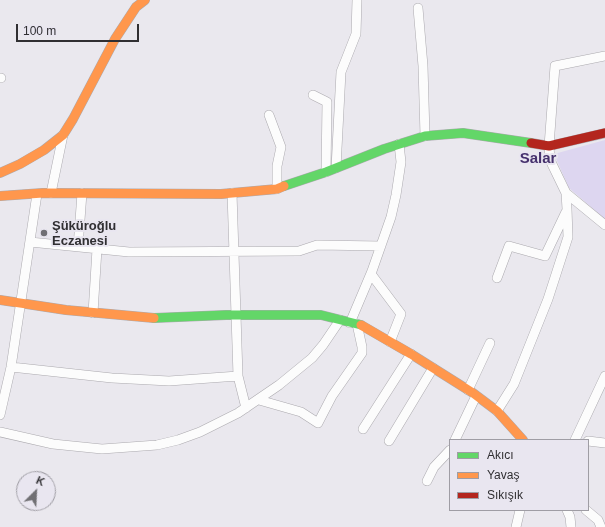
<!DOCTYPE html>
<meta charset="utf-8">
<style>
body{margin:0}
#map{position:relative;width:605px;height:527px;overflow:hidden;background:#eae8ee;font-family:Arial,sans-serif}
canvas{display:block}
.legend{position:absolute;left:449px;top:439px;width:140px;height:72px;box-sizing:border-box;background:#e9e6f0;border:1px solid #9f9da4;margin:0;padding:5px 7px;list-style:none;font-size:12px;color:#302f32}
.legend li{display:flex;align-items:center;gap:8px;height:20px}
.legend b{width:20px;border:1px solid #9f9da4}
.north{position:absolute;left:16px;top:471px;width:40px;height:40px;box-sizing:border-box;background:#e9e6f0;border:1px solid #9f9da4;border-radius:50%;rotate:24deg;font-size:11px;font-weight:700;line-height:16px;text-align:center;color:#302f32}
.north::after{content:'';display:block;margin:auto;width:14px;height:18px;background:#717074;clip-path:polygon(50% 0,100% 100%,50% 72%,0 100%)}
.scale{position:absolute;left:16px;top:24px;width:123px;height:18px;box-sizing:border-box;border:2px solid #302f32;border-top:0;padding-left:5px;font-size:12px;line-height:14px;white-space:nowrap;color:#302f32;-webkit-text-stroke:3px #e9e6f0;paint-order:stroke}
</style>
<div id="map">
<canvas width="605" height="527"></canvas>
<ul class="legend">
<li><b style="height:5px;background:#63d668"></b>Akıcı</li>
<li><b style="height:5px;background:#ff974d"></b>Yavaş</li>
<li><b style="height:5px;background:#b3261e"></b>Sıkışık</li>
</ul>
<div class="north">K</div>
<div class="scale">100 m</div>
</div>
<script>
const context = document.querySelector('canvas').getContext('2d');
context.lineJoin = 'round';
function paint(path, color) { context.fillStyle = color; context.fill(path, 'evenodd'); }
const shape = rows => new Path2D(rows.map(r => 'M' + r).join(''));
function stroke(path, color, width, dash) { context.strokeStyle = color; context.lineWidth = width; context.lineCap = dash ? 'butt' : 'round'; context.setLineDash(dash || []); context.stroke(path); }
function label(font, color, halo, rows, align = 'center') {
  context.font = font + ' Arial,sans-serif'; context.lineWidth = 4; context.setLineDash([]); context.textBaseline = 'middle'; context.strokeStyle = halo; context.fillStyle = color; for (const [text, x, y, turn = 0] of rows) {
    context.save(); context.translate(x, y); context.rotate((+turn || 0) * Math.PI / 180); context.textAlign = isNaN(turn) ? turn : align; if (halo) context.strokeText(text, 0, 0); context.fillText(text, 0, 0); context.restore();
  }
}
paint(shape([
 [605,140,605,219,569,188,554,154]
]), '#ddd6f0');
const street = shape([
 [418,8,423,66,425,136],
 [605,56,555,66,549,146,550,160,566,193,605,225],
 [0,78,1,78],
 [313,95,327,102,326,172],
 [269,115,281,147,277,166,277,189],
 [336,168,341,72,356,34,357,0],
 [51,193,63,135],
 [232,193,238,376,246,408],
 [30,242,129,252,299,251,317,245,381,246],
 [78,247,82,193],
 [371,274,401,314,390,342],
 [497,278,509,246,545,256,566,212],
 [93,313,97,249],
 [350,323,372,271,391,217,396,195,401,162,399,144],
 [11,367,112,378,169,381,238,376],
 [468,390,490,343],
 [259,400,301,412,318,423,332,396,362,353,362,347,357,324],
 [497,411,514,384,548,299,568,237,567,209,566,193],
 [0,415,11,367,37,194],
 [363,429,411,354],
 [0,432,53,444,102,449,157,445,178,440,200,432,238,413,279,385,312,358,323,345,340,320],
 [455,440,476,396],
 [575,440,605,376],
 [389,441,433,368],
 [588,441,605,443],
 [427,481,434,467,450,450],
 [567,510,570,517,571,527],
 [586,510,598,520,601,527],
 [516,527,520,510]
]);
const fast = shape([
 [284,186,326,172,384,149,425,136,463,133,531,143],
 [154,318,226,315,321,315,361,325]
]);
const slow = shape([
 [0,173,20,164,44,150,63,135,73,119,115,39,136,7,145,0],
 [0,196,43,193,221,194,277,189,284,186],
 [0,300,66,310,154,318],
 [361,325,411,354,473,393,497,411,523,440]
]);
const jam = shape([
 [531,143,549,146,605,133]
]);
stroke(street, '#aba9ae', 10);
stroke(fast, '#aba9ae', 10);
stroke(slow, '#aba9ae', 10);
stroke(jam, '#aba9ae', 10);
stroke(street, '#fcfcfc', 9);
stroke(fast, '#63d668', 9);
stroke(slow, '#ff974d', 9);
stroke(jam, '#b3261e', 9);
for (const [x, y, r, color] of [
 [44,233,4,"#717074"]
]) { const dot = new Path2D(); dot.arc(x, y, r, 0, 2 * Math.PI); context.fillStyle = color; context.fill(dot); stroke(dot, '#e9e6f0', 1.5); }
label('bold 13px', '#302f32', '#e9e6f0', [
 ["Şüküroğlu",52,226],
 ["Eczanesi",52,241]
], 'left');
label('bold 15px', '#46316d', '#e9e6f0', [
 ["Salar",538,159]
]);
</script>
